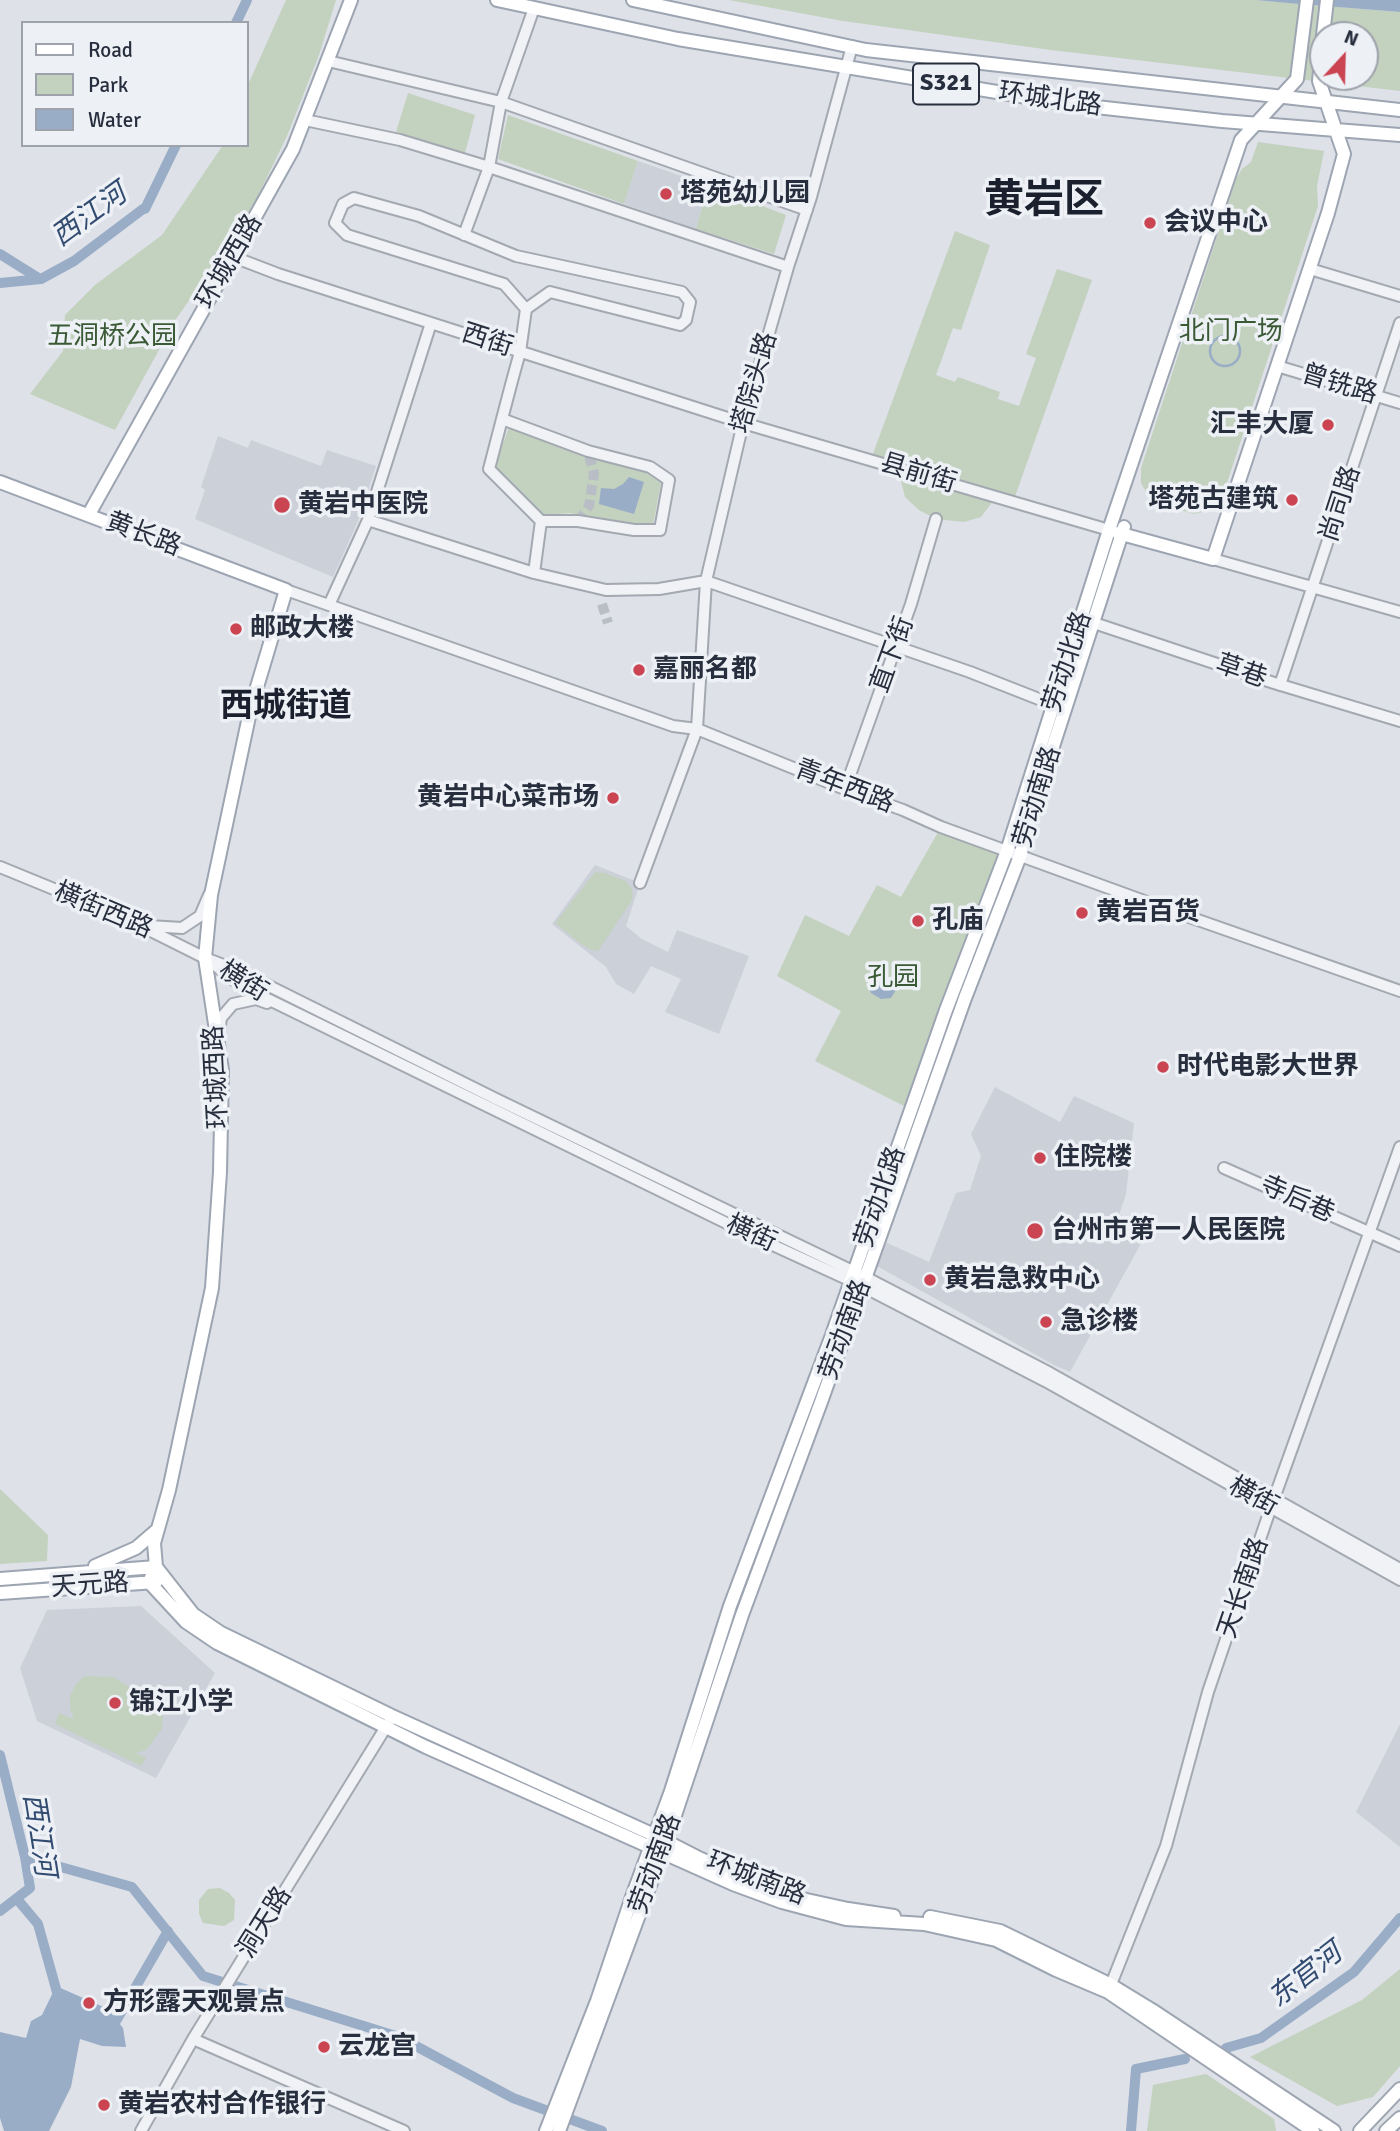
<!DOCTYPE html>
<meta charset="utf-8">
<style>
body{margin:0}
#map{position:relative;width:1400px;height:2131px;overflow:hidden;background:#dee1e7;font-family:Signika,sans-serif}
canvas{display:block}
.legend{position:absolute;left:21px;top:21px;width:228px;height:126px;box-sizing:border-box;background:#edf0f5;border:2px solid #9ea2ab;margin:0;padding:9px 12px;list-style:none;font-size:21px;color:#272e3d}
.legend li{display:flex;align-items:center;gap:14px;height:35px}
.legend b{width:35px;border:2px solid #9ea2ab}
.north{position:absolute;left:1309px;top:21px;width:70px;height:70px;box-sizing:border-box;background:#edf0f5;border:2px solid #9ea2ab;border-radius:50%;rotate:22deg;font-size:19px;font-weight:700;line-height:28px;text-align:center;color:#272e3d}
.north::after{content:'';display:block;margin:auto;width:24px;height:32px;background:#cb4452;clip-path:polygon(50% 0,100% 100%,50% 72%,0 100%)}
</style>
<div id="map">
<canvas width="1400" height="2131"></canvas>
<ul class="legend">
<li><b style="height:9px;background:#fff"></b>Road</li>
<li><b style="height:19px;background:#c3d1bf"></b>Park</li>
<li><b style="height:19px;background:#99adc7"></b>Water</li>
</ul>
<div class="north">N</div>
</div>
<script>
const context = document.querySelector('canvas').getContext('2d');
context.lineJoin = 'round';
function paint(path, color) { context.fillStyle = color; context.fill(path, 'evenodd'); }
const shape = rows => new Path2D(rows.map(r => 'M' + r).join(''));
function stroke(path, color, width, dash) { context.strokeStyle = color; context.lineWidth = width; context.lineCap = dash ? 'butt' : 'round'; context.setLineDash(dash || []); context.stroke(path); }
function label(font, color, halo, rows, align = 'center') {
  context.font = font + ' Signika,"Noto Sans SC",sans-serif'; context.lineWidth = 7; context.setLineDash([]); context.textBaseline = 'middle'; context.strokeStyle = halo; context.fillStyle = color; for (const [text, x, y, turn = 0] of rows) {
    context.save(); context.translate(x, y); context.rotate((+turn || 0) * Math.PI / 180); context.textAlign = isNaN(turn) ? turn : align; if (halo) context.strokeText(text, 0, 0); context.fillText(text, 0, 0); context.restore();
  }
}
paint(shape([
 [638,161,708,185,696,229,624,204],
 [218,436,248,448,251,440,321,466,327,450,376,466,358,521,333,577,195,519,205,490,201,487],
 [595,865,640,883,626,926,642,939,668,952,677,930,749,956,719,1034,665,1012,681,979,651,966,634,994,616,984,606,967,552,924],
 [995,1087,1060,1122,1074,1096,1134,1123,1126,1194,1116,1224,1144,1238,1070,1372,1054,1365,877,1266,885,1242,929,1262,956,1193,970,1190,981,1156,971,1134],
 [141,1606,215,1673,156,1778,37,1721,20,1668,47,1610],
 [1400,1724,1400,1847,1356,1812]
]), '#ccd0d9');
paint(shape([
 [286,0,336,0,319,55,287,136,256,200,229,244,176,319,115,430,30,394,63,351,65,315,95,285,162,235,223,145,247,145,247,87],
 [729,0,1256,0,1400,12,1400,91,1051,50,843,21],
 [1323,35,1365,35,1365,77,1323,77],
 [408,93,475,115,465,153,396,132],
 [508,115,638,161,624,204,498,159],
 [1258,142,1324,151,1317,186,1318,206,1223,495,1218,504,1211,510,1194,514,1158,503,1150,498,1141,483,1141,468,1236,179,1242,169,1251,162],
 [708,185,786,215,774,254,696,229],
 [955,231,990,245,961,330,953,328,936,375,955,382,958,377,1000,392,998,399,1019,406,1036,358,1026,354,1057,269,1092,280,1013,502,996,497,981,517,964,522,936,519,919,510,905,497,901,481,901,469,871,459],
 [509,427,558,447,644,471,661,483,653,525,631,524,570,513,543,515,494,468],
 [941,827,1007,851,912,1110,815,1061,841,1011,777,976,805,915,849,936,877,885,901,897],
 [595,872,605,873,626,881,631,888,633,895,632,900,598,951,591,950,581,944,555,923],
 [0,1489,48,1535,47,1561,0,1564],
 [85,1676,113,1677,155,1702,163,1716,162,1729,146,1750,136,1753,146,1758,141,1766,55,1724,59,1713,74,1719,70,1709,70,1695,77,1683],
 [220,1888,229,1893,235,1900,234,1920,224,1926,203,1923,199,1914,199,1900,208,1889],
 [1400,1969,1400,2066,1373,2097,1337,2106,1250,2057,1362,2000],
 [1206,2074,1274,2119,1276,2131,1147,2131,1153,2085]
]), '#c3d1bf');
paint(shape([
 [1256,0,1400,0,1400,12,1288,3],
 [629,477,644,482,634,514,599,504,601,488,614,489,623,484],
 [873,972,898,987,891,998,881,999,871,993,867,983],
 [56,1986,108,2009,123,2028,126,2047,102,2046,80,2039,71,2087,49,2131,4,2131,0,2118,0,2032,26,2038,31,2021,42,2015]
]), '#99adc7');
stroke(shape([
 '1210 351a15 15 0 1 1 30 0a15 15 0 1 1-30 0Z'
]), '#99adc7', 2.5);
stroke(shape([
 [236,23,247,0],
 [0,254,40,279],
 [0,283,41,279,74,261,143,209,145,209,176,145],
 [0,1755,25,1857,30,1888,0,1911],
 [25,1857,132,1887,203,1976,399,2037,513,2098,602,2131],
 [17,1899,38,1924,58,1996],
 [116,2021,168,1931],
 [1226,2048,1261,2038,1354,1972,1400,1918],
 [1131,2131,1136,2069,1185,2059]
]), '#99adc7', 10);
stroke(shape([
 [578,521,589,506,594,474,588,451],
 [602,604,608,623]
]), '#b9bdc5', 10, [10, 5]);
const minor = shape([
 [328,61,501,102,807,210],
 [305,120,400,140,489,167,788,267],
 [464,235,489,167,501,102,534,8],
 [231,256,278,274,743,423,1109,530],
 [1310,269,1400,296],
 [1277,366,1400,403],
 [502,419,588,451,650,467,669,480,660,530,634,530,578,521,541,521,489,469,502,419,512,381,520,352,526,309,550,292,680,325,686,320,690,302,682,292,516,256,419,216,354,198,343,204,335,223,347,235,504,284,526,309],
 [368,520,534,573,606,590,659,589,706,581,970,672,1054,705],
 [1213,559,1400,612],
 [534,573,541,521],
 [286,590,673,726,697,729,845,789,903,810,941,827,1158,906,1400,991],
 [329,605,368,520,431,323],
 [1082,619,1274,683,1400,721],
 [1280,685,1400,323],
 [845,789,911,604,936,519],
 [0,867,127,919,205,958,239,971,496,1099,865,1277,1050,1373,1400,1569],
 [640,883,697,729,706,581,743,423,788,267,811,197,852,46],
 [149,926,182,928,200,916,209,895],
 [216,966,243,987,753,1236,862,1286,1045,1381,1400,1580],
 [219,1033,221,1018,233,1004,256,999,267,1003],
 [1224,1168,1400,1246],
 [1108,1992,1166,1846,1208,1692,1271,1507,1400,1147],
 [193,2039,404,2131],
 [141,2131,193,2039,389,1722]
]);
const major = shape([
 [497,0,678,39,1069,104,1222,121,1400,135],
 [633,0,866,50,1400,110],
 [1323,35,1327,0],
 [0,482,286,590,251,707,211,895,205,958,222,1070,220,1172,212,1288,169,1490,154,1543,156,1567,149,1582,186,1622,217,1643,426,1747,733,1884,782,1902,846,1919,924,1924,996,1940,1056,1970,1108,1992,1313,2131],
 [89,514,293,149,351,0],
 [1118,533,1213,559,1328,213,1344,154,1319,81,1323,39],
 [95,1566,136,1548,157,1530],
 [156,1567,193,1614,221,1633,392,1716,654,1835,701,1859,770,1889,793,1897,848,1909,894,1916],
 [0,1579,156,1567],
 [0,1593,156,1582],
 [930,1917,1000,1931,1111,1985,1152,2010,1334,2131],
 [546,2131,597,2001,632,1897,671,1791,730,1606,832,1335,946,1010,1007,851,1109,530,1241,140,1297,79,1307,0],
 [559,2131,666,1842,742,1615,821,1402,965,998,1020,856,1035,802,1124,527],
 [1360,2131,1400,2089],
 [1386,2131,1400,2118]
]);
stroke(minor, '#a3a8b1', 14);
stroke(major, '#9da5b2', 16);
stroke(minor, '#f0f2f5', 10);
stroke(major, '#fff', 12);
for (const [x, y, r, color] of [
 [666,194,7,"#cb4452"],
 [1150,223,7,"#cb4452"],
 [1328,425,7,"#cb4452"],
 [1292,500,7,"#cb4452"],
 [282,505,9,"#cb4452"],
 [236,629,7,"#cb4452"],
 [639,670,7,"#cb4452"],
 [613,798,7,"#cb4452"],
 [1082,913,7,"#cb4452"],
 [918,921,7,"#cb4452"],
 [1163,1067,7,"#cb4452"],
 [1040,1158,7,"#cb4452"],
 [1035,1231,9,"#cb4452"],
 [930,1280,7,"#cb4452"],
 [1046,1322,7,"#cb4452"],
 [115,1703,7,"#cb4452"],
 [89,2003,7,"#cb4452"],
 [324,2047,7,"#cb4452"],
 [104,2105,7,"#cb4452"]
]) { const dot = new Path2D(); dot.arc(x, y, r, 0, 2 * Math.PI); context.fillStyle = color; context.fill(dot); stroke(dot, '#edf0f5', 2.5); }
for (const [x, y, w] of [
 [946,84,66]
]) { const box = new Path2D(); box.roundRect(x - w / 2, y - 20.5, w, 41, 5); context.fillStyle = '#edf0f5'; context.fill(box); stroke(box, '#272e3d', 2); }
label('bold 24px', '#272e3d', null, [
 ["S321",946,84]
]);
label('26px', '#272e3d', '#edf0f5', [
 ["环城北路",1050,100,8],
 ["环城西路",230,262,-60],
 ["西街",487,341,18],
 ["塔院头路",755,383,-74],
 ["曾铣路",1339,385,17],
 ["县前街",918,474,17],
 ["尚司路",1341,504,-72],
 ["黄长路",143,535,21],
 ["直下街",893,655,-70],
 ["劳动北路",1068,662,-72],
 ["草巷",1241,672,19],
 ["青年西路",844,787,21],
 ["劳动南路",1038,797,-73],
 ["横街西路",103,911,23],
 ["横街",243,982,32],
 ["环城西路",217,1077,-93],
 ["劳动北路",881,1197,-71],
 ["寺后巷",1297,1200,24],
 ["横街",751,1234,25],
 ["劳动南路",846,1330,-70],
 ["横街",1253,1497,29],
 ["天元路",90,1586,-4],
 ["天长南路",1244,1588,-71],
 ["劳动南路",656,1864,-70],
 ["环城南路",756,1879,21],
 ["洞天路",265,1923,-58]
]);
label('bold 26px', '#272e3d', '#edf0f5', [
 ["塔苑幼儿园",680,194],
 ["会议中心",1164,223],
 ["汇丰大厦",1314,425,"right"],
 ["塔苑古建筑",1278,500,"right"],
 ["黄岩中医院",298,505],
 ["邮政大楼",250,629],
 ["嘉丽名都",653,670],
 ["黄岩中心菜市场",599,798,"right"],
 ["黄岩百货",1096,913],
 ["孔庙",932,921],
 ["时代电影大世界",1177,1067],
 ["住院楼",1054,1158],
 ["台州市第一人民医院",1051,1231],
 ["黄岩急救中心",944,1280],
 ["急诊楼",1060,1322],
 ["锦江小学",129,1703],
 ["方形露天观景点",103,2003],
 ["云龙宫",338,2047],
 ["黄岩农村合作银行",118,2105]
], 'left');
label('26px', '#3a5935', '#edf0f5', [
 ["北门广场",1231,332],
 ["五洞桥公园",112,337],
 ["孔园",893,978]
]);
label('italic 28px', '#324b70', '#edf0f5', [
 ["西江河",90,216,-36],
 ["西江河",38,1835,81],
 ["东官河",1306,1976,-38]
]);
label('bold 33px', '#1a202e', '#edf0f5', [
 ["西城街道",286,707]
]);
label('bold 40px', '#1a202e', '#edf0f5', [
 ["黄岩区",1044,201]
]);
</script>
